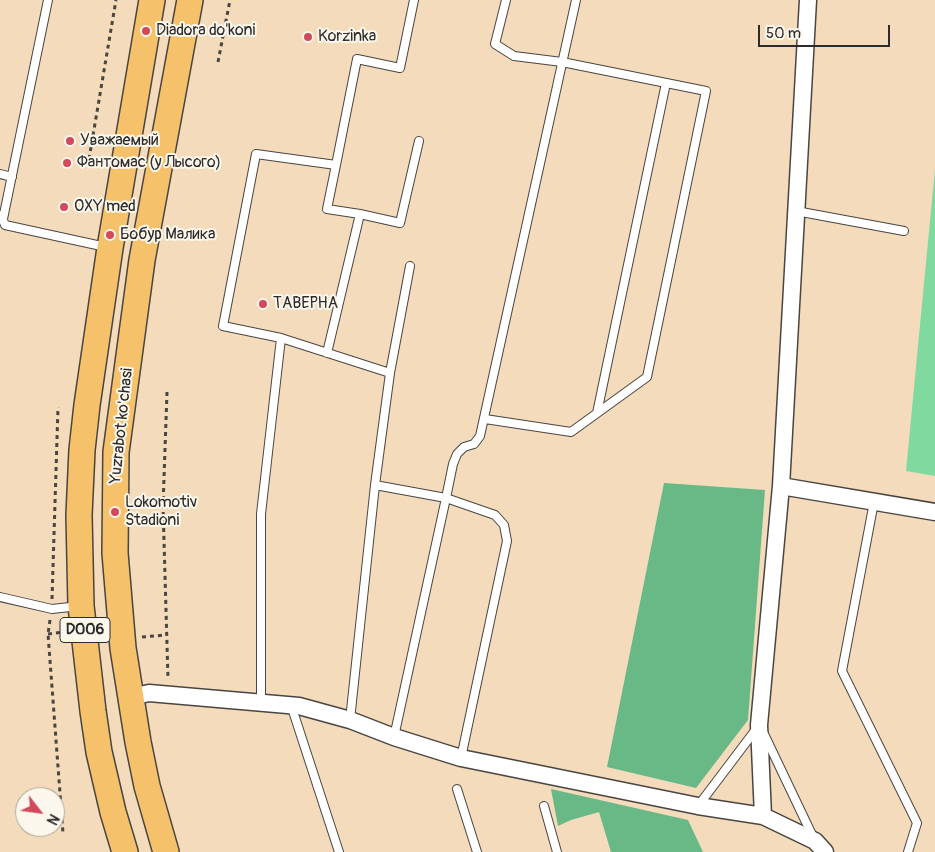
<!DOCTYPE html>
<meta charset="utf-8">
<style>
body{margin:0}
#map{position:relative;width:935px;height:852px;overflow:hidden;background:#f3dbbb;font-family:Pangolin,sans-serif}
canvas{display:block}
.north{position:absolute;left:15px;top:787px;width:50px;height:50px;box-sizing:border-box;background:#fbf7ec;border:1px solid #a8a59f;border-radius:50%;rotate:120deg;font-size:14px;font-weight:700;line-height:20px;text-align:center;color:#2b2b2b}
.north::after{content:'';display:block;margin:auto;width:18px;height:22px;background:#d1495b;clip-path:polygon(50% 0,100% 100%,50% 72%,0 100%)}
.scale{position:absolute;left:758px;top:25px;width:132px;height:22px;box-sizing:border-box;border:2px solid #2b2b2b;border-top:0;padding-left:6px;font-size:15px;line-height:18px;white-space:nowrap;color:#2b2b2b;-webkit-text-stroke:4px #fbf7ec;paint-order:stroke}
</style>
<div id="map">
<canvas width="935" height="852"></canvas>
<div class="north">N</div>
<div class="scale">50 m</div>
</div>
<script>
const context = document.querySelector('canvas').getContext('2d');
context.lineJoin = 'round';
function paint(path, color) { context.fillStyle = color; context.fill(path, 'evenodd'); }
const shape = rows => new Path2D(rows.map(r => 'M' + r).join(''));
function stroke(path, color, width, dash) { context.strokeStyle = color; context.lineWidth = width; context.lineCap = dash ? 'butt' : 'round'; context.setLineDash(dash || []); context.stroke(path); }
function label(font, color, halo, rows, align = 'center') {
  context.font = font + ' Pangolin,sans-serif'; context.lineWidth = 4; context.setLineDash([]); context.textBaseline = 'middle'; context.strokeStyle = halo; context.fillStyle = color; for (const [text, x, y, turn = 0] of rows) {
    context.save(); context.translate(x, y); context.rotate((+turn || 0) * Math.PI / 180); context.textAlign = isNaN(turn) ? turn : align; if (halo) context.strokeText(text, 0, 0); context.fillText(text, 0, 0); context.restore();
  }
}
paint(shape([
 [935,169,935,476,906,471]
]), '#80d99f');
paint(shape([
 [664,483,765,490,748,720,696,788,607,767],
 [551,789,688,820,703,852,611,852,599,812,571,820,558,826]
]), '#68b986');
const lane = shape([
 [336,165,327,209,360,214],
 [0,174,12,177],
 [796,211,904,231],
 [1,215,5,225,106,247],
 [3,219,48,0],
 [281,338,390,373],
 [327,353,360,214,400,223,419,141],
 [597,413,666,83],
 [485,419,571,432,647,377,706,91,562,62,514,56,495,44,506,0],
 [375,485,446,498,453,464,457,454,464,447,474,444,480,436,576,0],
 [874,502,842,671,917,823,908,852],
 [0,597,52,609,79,606],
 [261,702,261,514,281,338,223,326,256,154,336,165,357,59,400,68,414,0],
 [291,705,339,852],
 [350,720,375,485,390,373,410,266],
 [764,734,814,839],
 [394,737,446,498,495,515,504,525,507,541,461,758],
 [457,789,477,852],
 [544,806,557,852],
 [698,806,757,728]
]);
const street = shape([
 [808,0,781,486,759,725,763,816,815,841,825,852],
 [781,486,935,512],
 [131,697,149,693,299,706,350,720,394,737,461,758,698,806,763,816]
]);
const primary = shape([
 [125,852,113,812,99,752,93,711,81,606,79,515,82,450,87,405,110,248,152,0],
 [166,852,147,786,138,742,123,648,115,553,116,452,142,260,190,0]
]);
stroke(lane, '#494541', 10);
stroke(street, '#494541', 19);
stroke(primary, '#494541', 28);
stroke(shape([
 [218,62,230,0],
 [89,159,116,0],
 [167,392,163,506,168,679],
 [52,599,58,407],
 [50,620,48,634,63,833],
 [48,634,64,632],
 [142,637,166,635]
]), '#494541', 3, [4, 4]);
stroke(lane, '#fff', 8);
stroke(street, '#fff', 16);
stroke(primary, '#f5c16b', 25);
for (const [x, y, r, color] of [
 [146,31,5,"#d1495b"],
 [308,37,5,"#d1495b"],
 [70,141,5,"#d1495b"],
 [67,163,5,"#d1495b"],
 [64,207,5,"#d1495b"],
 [110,235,5,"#d1495b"],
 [263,304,5,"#d1495b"],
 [115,512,5,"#d1495b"]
]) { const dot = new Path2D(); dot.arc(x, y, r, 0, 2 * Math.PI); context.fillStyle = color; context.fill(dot); stroke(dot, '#fbf7ec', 2); }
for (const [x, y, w] of [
 [85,630,50]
]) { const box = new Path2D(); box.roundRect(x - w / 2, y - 12.5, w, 25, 4); context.fillStyle = '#fbf7ec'; context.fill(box); stroke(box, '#2b2b2b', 1); }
label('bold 15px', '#2b2b2b', null, [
 ["D006",85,630]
]);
label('16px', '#2b2b2b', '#fbf7ec', [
 ["Diadora do'koni",156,31],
 ["Korzinka",318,37],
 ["Уважаемый",80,141],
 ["Фантомас (у Лысого)",77,163],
 ["OXY med",74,207],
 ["Бобур Малика",120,235],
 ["ТАВЕРНА",273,304],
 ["Lokomotiv",125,503],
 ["Stadioni",125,521]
], 'left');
label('16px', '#2b2b2b', '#fbf7ec', [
 ["Yuzrabot ko'chasi",122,426,-84]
]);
</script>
